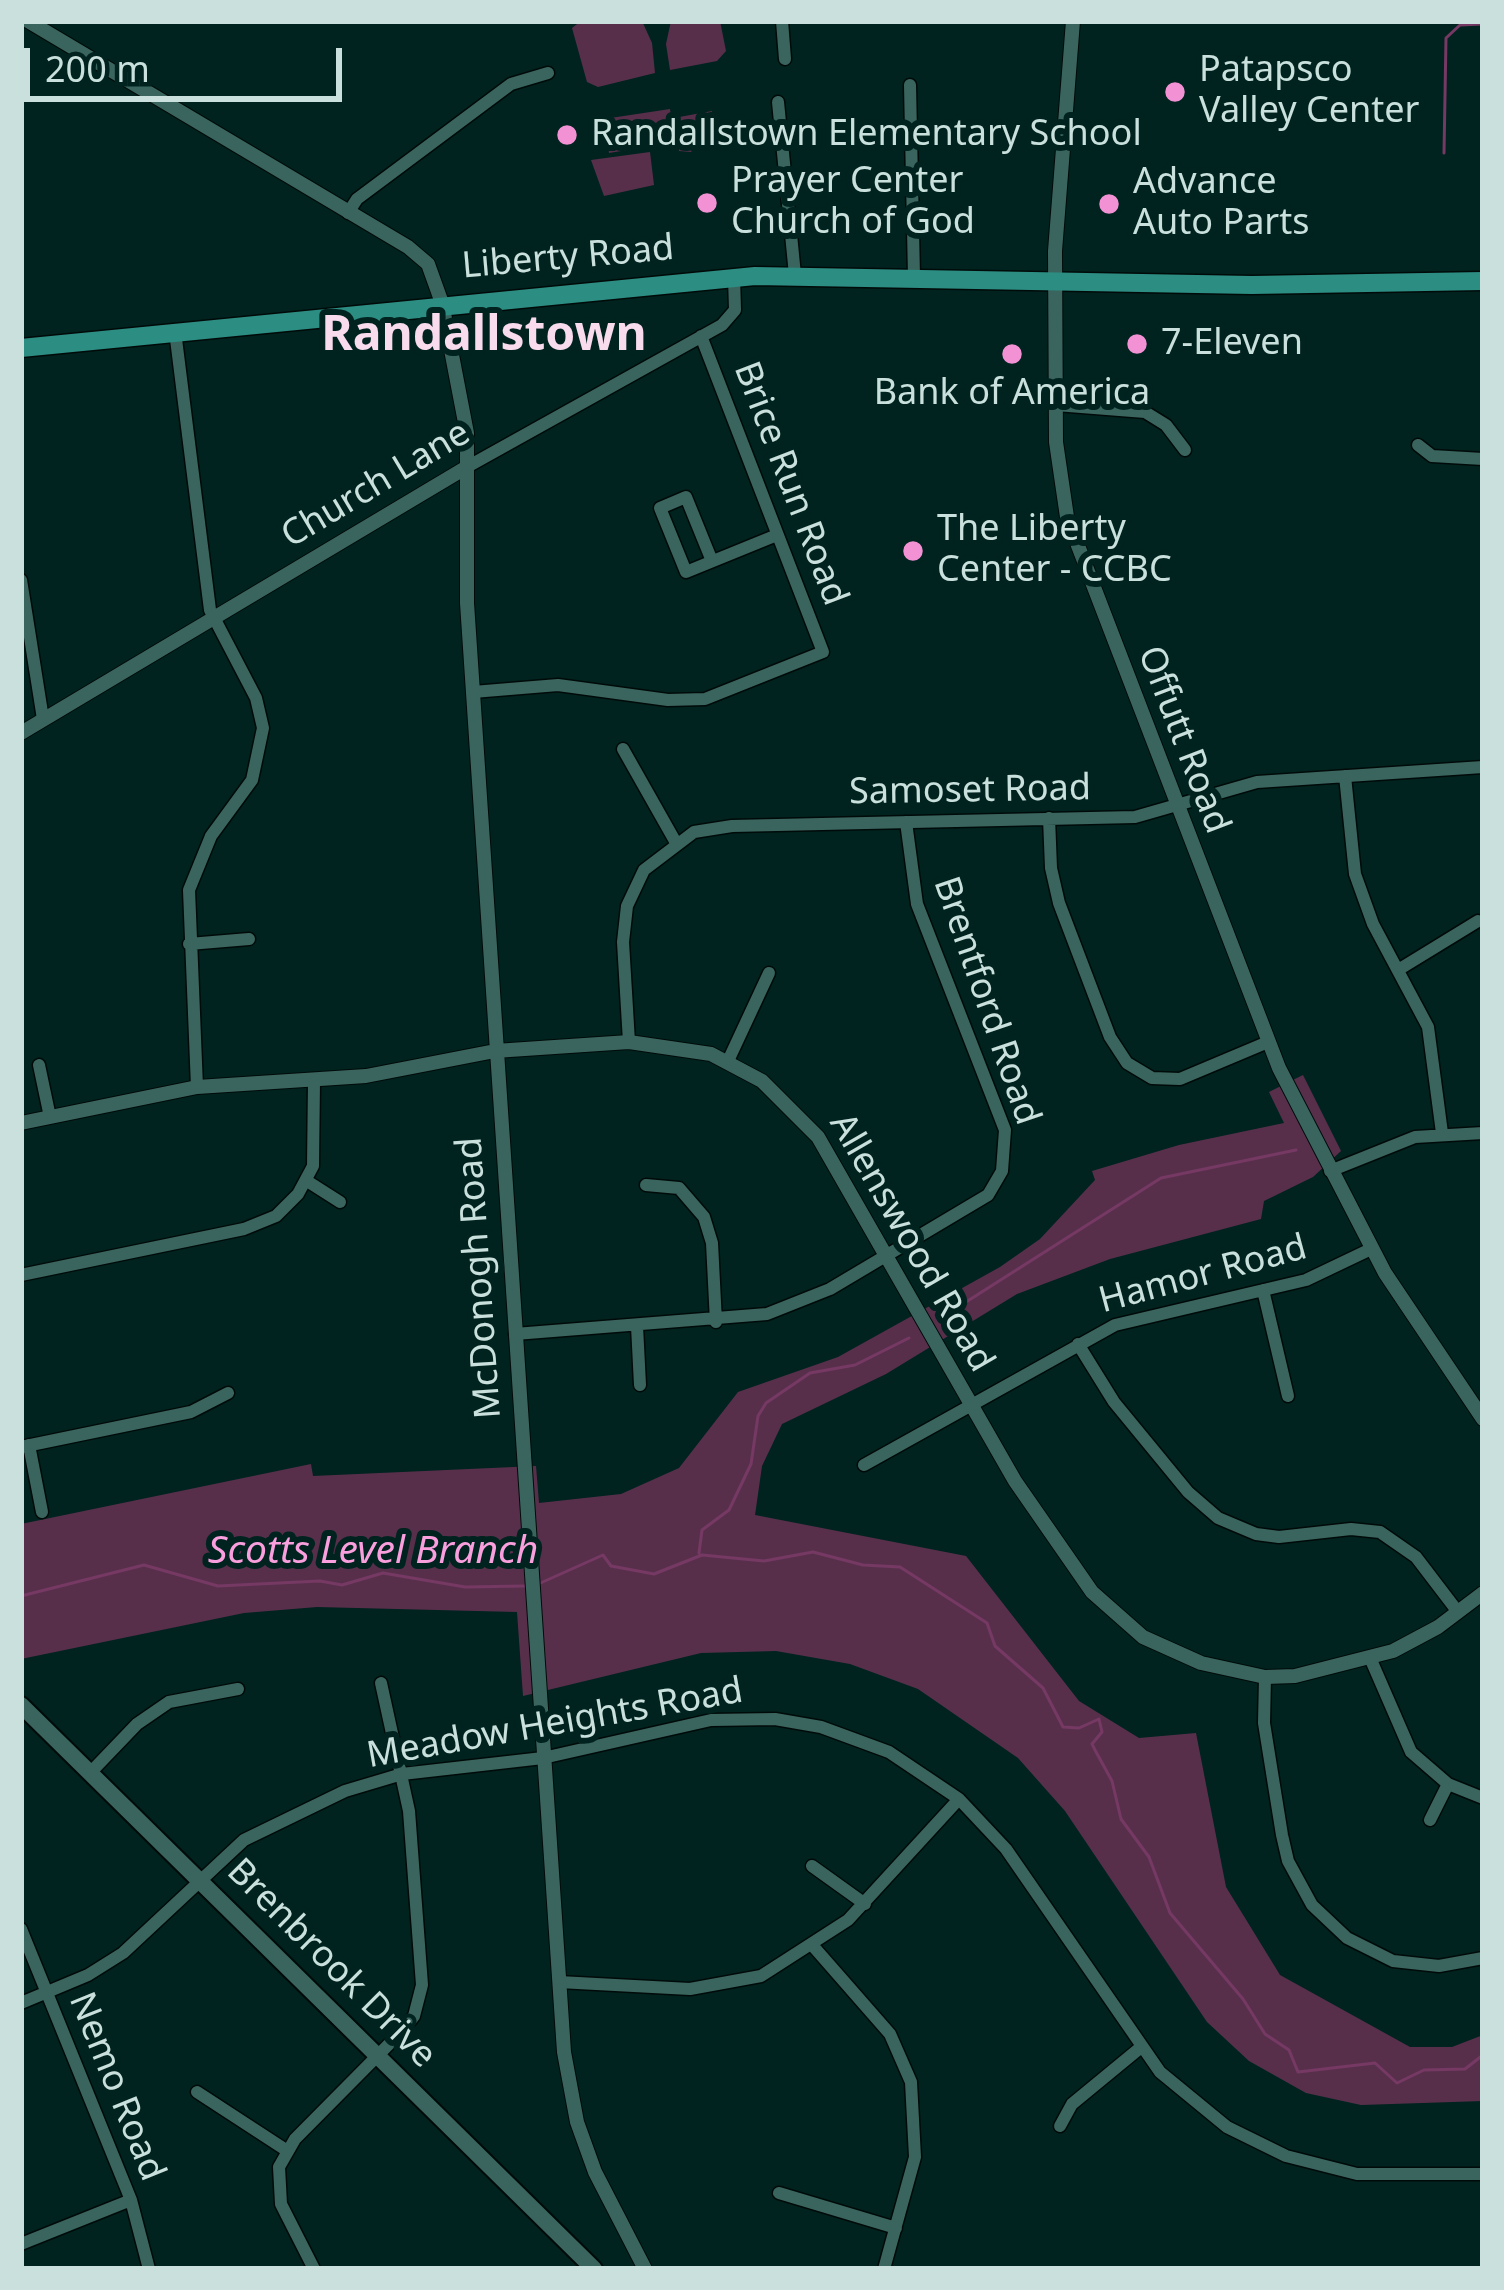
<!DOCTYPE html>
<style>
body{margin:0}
#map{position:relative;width:1504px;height:2290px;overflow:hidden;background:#01231f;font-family:"Noto Sans",sans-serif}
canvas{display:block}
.frame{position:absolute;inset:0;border:24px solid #c9e0dc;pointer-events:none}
.scale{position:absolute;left:24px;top:48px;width:318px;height:54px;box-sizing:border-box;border:6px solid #c9e0dc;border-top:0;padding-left:15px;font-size:36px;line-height:42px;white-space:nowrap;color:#c9e0dc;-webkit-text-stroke:9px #01231f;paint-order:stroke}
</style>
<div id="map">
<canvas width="1504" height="2290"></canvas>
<div class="frame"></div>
<div class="scale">200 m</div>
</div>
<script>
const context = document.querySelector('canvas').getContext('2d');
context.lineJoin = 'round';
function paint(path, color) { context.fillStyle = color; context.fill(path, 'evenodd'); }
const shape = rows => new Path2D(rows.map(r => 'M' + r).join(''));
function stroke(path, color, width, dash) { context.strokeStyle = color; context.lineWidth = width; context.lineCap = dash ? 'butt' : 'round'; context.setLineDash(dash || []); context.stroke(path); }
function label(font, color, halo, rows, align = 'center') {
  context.font = font + ' "Noto Sans",sans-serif'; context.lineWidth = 12; context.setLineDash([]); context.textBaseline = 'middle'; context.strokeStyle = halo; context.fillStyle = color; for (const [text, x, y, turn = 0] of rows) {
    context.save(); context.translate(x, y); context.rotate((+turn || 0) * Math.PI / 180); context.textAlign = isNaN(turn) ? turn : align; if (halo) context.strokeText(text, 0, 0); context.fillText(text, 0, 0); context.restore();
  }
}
paint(shape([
 [581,21,642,21,652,43,655,73,598,87,587,82,572,28],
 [671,21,720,21,726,51,717,61,670,70,666,44],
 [670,109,675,142,609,153,604,119],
 [712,111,714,126,691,152,679,151,674,118],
 [650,152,654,185,604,196,591,160],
 [1303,1075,1341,1151,1313,1177,1264,1201,1261,1219,1110,1259,1017,1294,886,1374,782,1424,762,1466,755,1515,966,1556,1079,1701,1139,1738,1196,1733,1226,1887,1280,1975,1410,2047,1452,2047,1483,2035,1483,2101,1361,2105,1306,2093,1249,2061,1207,2022,1065,1811,1018,1758,918,1689,850,1664,776,1651,701,1653,523,1696,517,1612,317,1607,244,1613,21,1659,21,1524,311,1464,313,1476,536,1466,539,1503,621,1494,679,1468,738,1392,838,1357,1000,1267,1040,1239,1095,1180,1092,1171,1179,1145,1284,1123,1269,1092]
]), '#582f4b');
stroke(shape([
 [1444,153,1446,38,1460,25,1483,24],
 [944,1316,1161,1178,1296,1150],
 [699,1553,702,1530,729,1510,751,1464,758,1416,766,1403,810,1373,855,1365,909,1338],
 [536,1585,603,1555,611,1566,654,1574,702,1555,764,1561,813,1552,863,1565,900,1567,987,1623,995,1646,1043,1688,1063,1727,1079,1728,1099,1719,1102,1732,1092,1744,1095,1750,1112,1781,1121,1819,1149,1857,1170,1913,1243,1999,1265,2034,1289,2050,1298,2072,1375,2063,1397,2083,1424,2070,1465,2069,1483,2055],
 [21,1596,144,1565,218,1586,320,1581,342,1585,383,1573,465,1587,526,1586]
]), '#753964', 3);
const minor = shape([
 [782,21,785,59],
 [910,85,914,277],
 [778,102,795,275],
 [348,213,357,199,511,84,548,73],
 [175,331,210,610,256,698,263,728,252,780,211,836,189,890,197,1087],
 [1056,405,1145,412,1166,425,1185,450],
 [1418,445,1432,456,1483,459],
 [467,467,722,325,735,310,734,277],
 [712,561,686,497,660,508,686,572,777,535],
 [21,580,43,719],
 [473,692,558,685,668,700,705,699,823,652,701,336],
 [623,749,675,841],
 [1345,776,1355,874,1373,924,1428,1027,1442,1133],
 [1049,818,1051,868,1059,903,1110,1037,1127,1063,1152,1078,1180,1079,1268,1042],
 [189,944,249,939],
 [1398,970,1478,921],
 [629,1042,623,942,627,906,644,870,694,832,732,826,1135,817,1257,782,1483,767],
 [728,1061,769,973],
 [39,1065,50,1117],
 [1330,1171,1415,1137,1483,1133],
 [307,1181,340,1202],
 [646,1185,679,1188,704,1217,712,1243,716,1322],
 [21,1275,244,1229,276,1216,298,1194,313,1166,314,1082],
 [1263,1290,1288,1396],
 [637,1326,640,1385],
 [515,1334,767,1314,830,1289,988,1195,1002,1171,1005,1130,917,904,906,822],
 [1078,1344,1114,1402,1188,1492,1218,1518,1256,1534,1279,1537,1351,1529,1380,1532,1416,1557,1458,1612],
 [29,1445,42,1512],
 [21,1447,191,1412,228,1393],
 [864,1465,1115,1325,1306,1280,1371,1249],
 [1371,1660,1411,1752,1448,1784,1483,1798],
 [1265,1677,1264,1723,1282,1835,1288,1861,1312,1905,1347,1938,1393,1961,1439,1966,1483,1958],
 [90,1773,137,1724,169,1702,238,1689],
 [1430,1820,1448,1784],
 [812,1866,865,1904],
 [21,1929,131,2200,149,2269],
 [813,1946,890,2034,911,2082,915,2157,884,2269],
 [559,1982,690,1989,761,1976,848,1920,959,1799],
 [21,2003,88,1975,123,1953,244,1840,345,1791,402,1774,543,1758,711,1720,775,1719,821,1727,889,1752,959,1799,1006,1849,1160,2072,1227,2127,1286,2156,1357,2174,1483,2174],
 [197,2092,286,2150],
 [1060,2126,1072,2104,1140,2048],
 [779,2193,896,2228],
 [21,2244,131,2200],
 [314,2269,281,2204,279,2167,295,2139,403,2030,414,2016,422,1985,409,1811,381,1683]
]);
const tertiary = shape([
 [28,21,408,247,428,264,442,303,467,433,467,603,564,2052,577,2122,595,2172,645,2269],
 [1073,21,1055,251,1056,442,1067,517,1279,1068,1385,1273,1483,1419],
 [21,733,467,467],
 [21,1123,197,1087,366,1076,495,1051,629,1042,711,1054,762,1081,818,1137,1015,1481,1092,1592,1143,1637,1201,1663,1265,1677,1295,1676,1393,1651,1438,1627,1483,1593]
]);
const secondary = shape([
 [21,1705,594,2269]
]);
const primary = shape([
 [21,348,755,276,1252,285,1483,281]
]);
stroke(minor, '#000b09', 15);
stroke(tertiary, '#000b09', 16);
stroke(secondary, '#000b09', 20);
stroke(primary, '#000b09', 21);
stroke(minor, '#3a655f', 12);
stroke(tertiary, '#3a655f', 14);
stroke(secondary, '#3a655f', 16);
stroke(primary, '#2c8d83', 18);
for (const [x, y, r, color] of [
 [1175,92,12,"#f391d5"],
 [567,135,12,"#f391d5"],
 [707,203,12,"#f391d5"],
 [1109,204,12,"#f391d5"],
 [1137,344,12,"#f391d5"],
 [1012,354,12,"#f391d5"],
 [913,551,12,"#f391d5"]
]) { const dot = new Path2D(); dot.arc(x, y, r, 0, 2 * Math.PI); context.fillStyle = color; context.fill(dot); stroke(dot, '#01231f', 4.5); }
label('36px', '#c9e0dc', '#01231f', [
 ["Patapsco",1199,71],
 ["Valley Center",1199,112],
 ["Randallstown Elementary School",591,135],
 ["Prayer Center",731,182],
 ["Church of God",731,223],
 ["Advance",1133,183],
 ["Auto Parts",1133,224],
 ["7-Eleven",1161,344],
 ["Bank of America",1012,394,"center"],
 ["The Liberty",937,530],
 ["Center - CCBC",937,571]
], 'left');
label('36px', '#c9e0dc', '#01231f', [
 ["Liberty Road",568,258,-5],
 ["Brice Run Road",790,484,69],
 ["Church Lane",376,485,-31],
 ["Offutt Road",1183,740,69],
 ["Samoset Road",970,791,-1],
 ["Brentford Road",986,1001,71],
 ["Allenswood Road",911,1243,60],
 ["Hamor Road",1203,1275,-15],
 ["McDonogh Road",480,1278,-94],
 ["Meadow Heights Road",555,1724,-10],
 ["Brenbrook Drive",331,1964,45],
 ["Nemo Road",116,2087,68]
]);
label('italic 39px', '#f99fdd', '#01231f', [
 ["Scotts Level Branch",373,1552]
]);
label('bold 48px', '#f8dbed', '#01231f', [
 ["Randallstown",484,336]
]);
</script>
